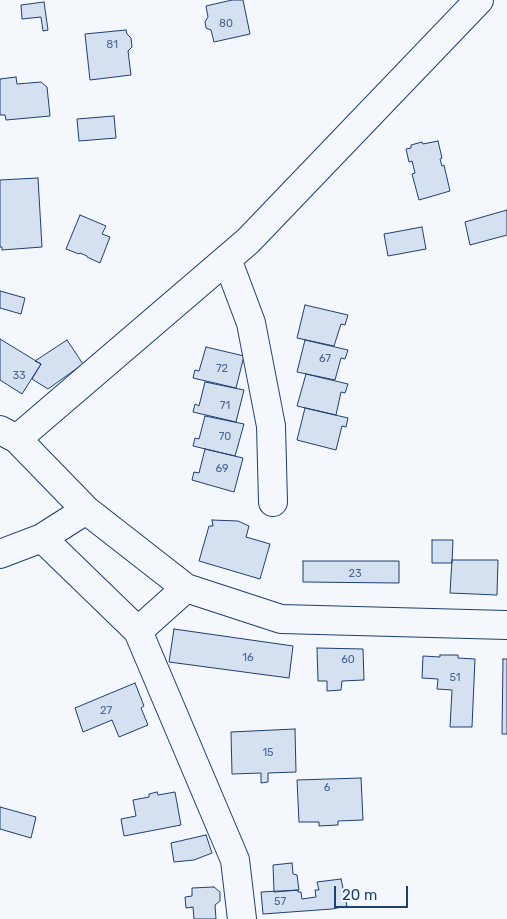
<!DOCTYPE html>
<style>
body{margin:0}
#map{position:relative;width:507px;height:919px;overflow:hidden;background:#f4f7fb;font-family:Rubik,sans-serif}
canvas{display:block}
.scale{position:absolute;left:334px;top:886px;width:74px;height:22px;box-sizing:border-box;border:2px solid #1d3f73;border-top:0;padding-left:6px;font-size:15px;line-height:18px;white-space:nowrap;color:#1d3f73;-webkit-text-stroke:4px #f4f7fb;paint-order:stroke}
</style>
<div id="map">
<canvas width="507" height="919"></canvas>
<div class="scale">20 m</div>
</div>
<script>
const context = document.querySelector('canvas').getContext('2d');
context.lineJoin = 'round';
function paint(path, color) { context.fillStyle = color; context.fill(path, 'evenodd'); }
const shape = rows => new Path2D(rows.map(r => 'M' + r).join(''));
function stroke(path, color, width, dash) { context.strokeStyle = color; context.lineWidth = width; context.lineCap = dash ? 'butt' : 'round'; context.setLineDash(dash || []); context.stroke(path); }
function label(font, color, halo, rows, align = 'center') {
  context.font = font + ' Rubik,sans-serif'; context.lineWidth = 4; context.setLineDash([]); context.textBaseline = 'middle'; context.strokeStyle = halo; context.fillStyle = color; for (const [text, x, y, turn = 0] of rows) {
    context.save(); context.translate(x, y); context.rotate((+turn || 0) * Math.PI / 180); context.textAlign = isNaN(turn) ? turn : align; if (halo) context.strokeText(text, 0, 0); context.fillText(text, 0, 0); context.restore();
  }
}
const building = shape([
 [232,0,243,0,250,34,214,42,211,30,206,28,205,22,208,17,206,6,232,0],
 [44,2,48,30,43,31,41,17,22,19,21,5,44,2],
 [126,30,127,34,131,38,132,47,128,51,131,75,90,80,85,34,126,30],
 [16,77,17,84,41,82,47,87,50,116,6,120,5,115,0,115,0,79,16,77],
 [114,116,116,138,79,141,77,119,114,116],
 [438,141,442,158,440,159,442,166,444,165,450,191,419,200,412,174,415,173,412,161,409,162,406,149,411,148,411,145,422,142,423,144,438,141],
 [38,178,42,247,2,250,2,247,0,247,0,180,38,178],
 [507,210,507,235,470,245,465,222,507,210],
 [80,215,106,226,102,234,110,237,100,263,87,257,87,256,80,253,79,254,66,249,80,215],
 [422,227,426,249,388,256,384,234,422,227],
 [0,291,25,298,21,314,0,308,0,291],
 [305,305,348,315,345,325,341,324,334,346,297,338,305,305],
 [0,339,41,364,22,394,0,380,0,339],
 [67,340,83,364,48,389,32,379,41,364,35,361,67,340],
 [305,340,348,350,345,359,341,358,335,380,297,372,305,340],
 [206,347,244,356,236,388,193,378,195,370,199,371,206,347],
 [306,374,348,384,345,393,341,392,336,415,297,406,306,374],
 [205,382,244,390,236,422,193,412,195,404,199,406,205,382],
 [305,408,348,418,346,427,342,426,336,450,297,440,305,408],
 [205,416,244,424,235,456,193,446,195,438,199,439,205,416],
 [205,449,243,458,234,492,192,480,194,472,199,473,205,449],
 [212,520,238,521,249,526,246,537,270,544,260,579,199,561,209,526,213,526,212,520],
 [432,540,453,540,452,563,432,563,432,540],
 [452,560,498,560,497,595,450,593,452,560],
 [303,561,399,561,399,583,303,582,303,561],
 [174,629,293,646,289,678,169,662,174,629],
 [317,648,363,649,364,680,342,681,341,690,327,691,327,681,318,681,317,648],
 [440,655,458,655,458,658,475,659,472,727,450,727,452,690,437,689,438,679,422,678,423,656,440,657,440,655],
 [503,659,507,659,507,734,502,734,503,659],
 [135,683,144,706,141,708,148,725,119,737,112,720,83,732,75,708,135,683],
 [295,729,296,772,268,773,268,782,261,783,261,773,232,774,231,732,295,729],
 [361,778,363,820,338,821,338,825,319,826,319,822,299,822,297,780,361,778],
 [157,792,158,795,175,792,181,825,124,836,121,819,136,816,133,800,149,797,149,794,157,792],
 [0,807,36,817,31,838,0,829,0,807],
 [206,835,212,853,194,860,174,862,171,843,206,835],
 [292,863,293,874,297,875,299,890,274,892,273,865,292,863],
 [341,879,347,906,332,909,263,914,261,892,298,890,298,892,301,892,302,899,316,897,315,890,319,890,317,882,341,879],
 [214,887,220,892,220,901,215,905,216,919,194,919,193,907,186,908,185,897,192,896,192,888,214,887]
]);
paint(building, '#d5e0f0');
stroke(building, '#1d3f73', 1);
const minor = shape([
 [227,259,251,323,271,426,273,502],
 [0,430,17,439,86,510,186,588,281,619,507,625],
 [17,439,248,241,479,0],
 [42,538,138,631,235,860,242,919],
 [0,554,42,538,86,510],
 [138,631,186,588]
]);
stroke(minor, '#1d3f73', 30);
stroke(minor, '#f4f7fb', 28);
label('11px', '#4b6792', null, [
 ["80",226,24],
 ["81",112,45],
 ["67",325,359],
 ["72",222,369],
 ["33",19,376],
 ["71",225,406],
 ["70",225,437],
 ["69",222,469],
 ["23",355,574],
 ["16",248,658],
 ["60",348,660],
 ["51",455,678],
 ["27",106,711],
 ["15",268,753],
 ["6",327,788],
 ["57",280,902]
]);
</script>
